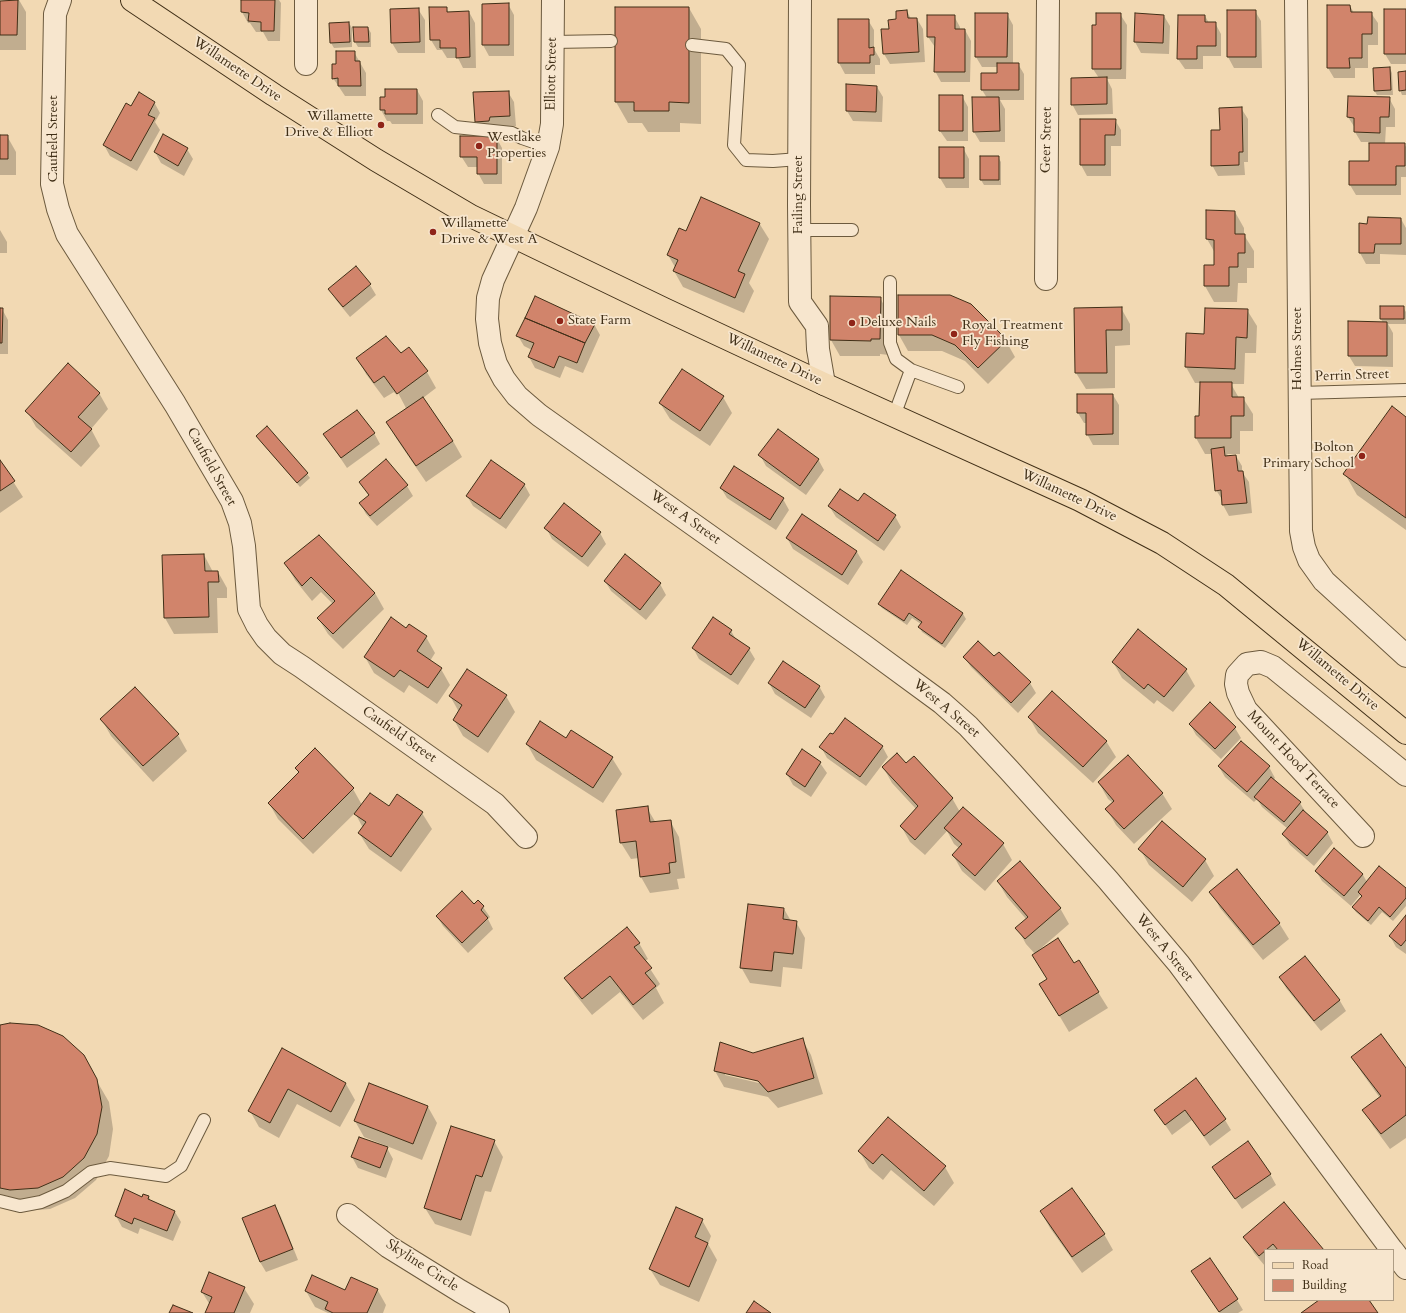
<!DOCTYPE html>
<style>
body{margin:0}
#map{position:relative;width:1406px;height:1313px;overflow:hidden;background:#f2d9b3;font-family:Cardo,serif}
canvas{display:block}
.legend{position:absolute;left:1264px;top:1249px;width:130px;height:52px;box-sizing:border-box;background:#f7e6ce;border:1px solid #ae9d85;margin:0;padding:5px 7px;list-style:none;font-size:12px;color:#402f17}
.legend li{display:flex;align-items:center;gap:8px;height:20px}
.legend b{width:20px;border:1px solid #ae9d85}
</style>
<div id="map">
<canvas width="1406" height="1313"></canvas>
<ul class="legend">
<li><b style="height:5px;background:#f2d9b3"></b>Road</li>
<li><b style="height:11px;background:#d1846b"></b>Building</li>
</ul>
</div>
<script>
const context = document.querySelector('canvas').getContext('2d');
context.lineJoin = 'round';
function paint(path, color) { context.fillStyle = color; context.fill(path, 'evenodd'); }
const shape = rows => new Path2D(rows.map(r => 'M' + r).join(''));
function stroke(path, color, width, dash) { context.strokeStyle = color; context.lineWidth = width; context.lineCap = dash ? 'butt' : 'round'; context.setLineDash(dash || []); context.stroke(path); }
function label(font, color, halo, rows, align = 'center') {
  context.font = font + ' Cardo,serif'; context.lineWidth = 3.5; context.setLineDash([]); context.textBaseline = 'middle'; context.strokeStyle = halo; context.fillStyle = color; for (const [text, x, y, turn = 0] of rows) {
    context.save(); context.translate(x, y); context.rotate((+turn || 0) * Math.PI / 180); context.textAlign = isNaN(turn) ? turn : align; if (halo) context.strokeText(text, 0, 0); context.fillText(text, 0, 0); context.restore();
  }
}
paint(shape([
 [8,0,19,0,26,12,26,50,0,50,0,2,8,2],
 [242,0,279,0,281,3,280,41,268,41,263,32,256,32,250,23,248,23,242,12],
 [508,4,514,15,514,56,489,56,483,45,483,5],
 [1350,6,1354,13,1371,13,1378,23,1378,45,1368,45,1368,68,1355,68,1355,78,1334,78,1328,68],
 [446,8,449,13,469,12,475,23,476,68,463,68,458,58,447,58,442,50,437,50,431,40],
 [689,8,701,29,701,124,680,123,680,132,648,132,642,123,628,123,616,102],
 [418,9,425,20,425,53,398,53,392,43],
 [1406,10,1406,64,1391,64,1385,54],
 [907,11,911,19,917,19,923,29,925,62,890,64,884,54,890,30],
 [1228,11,1255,11,1261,21,1262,68,1234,68,1228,57],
 [1007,14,1013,25,1013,64,1018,64,1024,74,1024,100,1000,100,1005,109,1005,142,980,142,974,132,987,98,982,90,998,74,998,67,982,67,976,57],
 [1120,14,1127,25,1126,79,1107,79,1112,89,1113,114,1078,115,1072,104,1099,78,1093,69,1097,26],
 [1136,14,1164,16,1170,26,1169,54,1141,53,1135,42],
 [954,16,960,27,960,30,965,30,971,41,970,82,941,82,935,71,935,47,928,37],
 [1205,16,1209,23,1215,23,1221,34,1221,56,1203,56,1203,69,1185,69,1178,59],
 [868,20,874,30,874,49,880,59,880,65,875,65,875,74,845,74,839,63],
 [349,23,352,28,352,47,334,48,331,43],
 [354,28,368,28,371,33,371,47,358,47,355,42],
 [354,52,366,73,366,96,345,96,333,78,337,65],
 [1390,68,1392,73,1393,95,1377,95,1374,90],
 [1406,72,1406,95,1402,95,1400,90],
 [877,87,883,97,882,122,853,121,847,111],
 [417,90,423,101,423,124,392,124,390,121,387,121,381,110],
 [508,92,514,102,516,126,496,127,482,132,476,121],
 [962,96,968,107,968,141,947,141,940,131],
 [1389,98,1395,109,1395,127,1386,127,1385,144,1404,144,1406,147,1406,177,1401,177,1401,195,1356,195,1350,185,1370,162,1370,142,1361,142,1355,132,1355,128,1348,117],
 [154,102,160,113,155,122,160,130,137,171,110,156,104,145,132,107],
 [1241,108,1248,119,1248,162,1244,162,1245,175,1218,176,1212,165,1221,131],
 [1115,120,1121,130,1121,146,1111,146,1111,176,1087,176,1081,165],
 [0,136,7,136,16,152,16,175,0,175],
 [496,137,502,148,502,184,484,184,478,173,478,167,468,167,461,156],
 [963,148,969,159,969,188,946,188,940,178],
 [187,149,193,159,184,176,161,163,155,152],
 [998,157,1001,162,1001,185,984,185,981,180],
 [1207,212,1235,212,1244,228,1244,235,1254,251,1254,268,1247,268,1247,283,1238,283,1237,302,1214,302,1205,286,1205,266,1215,266,1215,253,1207,239],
 [1401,219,1406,228,1406,255,1380,254,1380,264,1366,264,1360,253,1360,224,1368,225],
 [759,223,769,239,749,283,754,291,744,313,683,287,674,271,675,267,668,255,687,233],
 [0,230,7,242,7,253,0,253],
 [370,285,376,295,350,317,336,300,330,289],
 [949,296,1006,341,1015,357,988,384,965,361,942,351,908,351,899,335],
 [831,297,880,298,889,314,889,355,880,354,880,356,840,356,831,340],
 [1381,307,1403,307,1406,312,1406,324,1388,324,1393,333,1393,367,1355,366,1349,356,1383,323,1381,319],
 [1121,308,1130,324,1130,345,1115,346,1115,388,1086,389,1076,373],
 [0,309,2,309,8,320,8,354,0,354],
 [1247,310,1257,326,1256,353,1245,353,1244,384,1231,384,1239,398,1243,398,1253,414,1253,431,1240,431,1240,454,1227,454,1229,457,1236,456,1242,466,1242,472,1249,482,1252,513,1229,516,1223,505,1223,501,1216,490,1212,454,1205,454,1196,438,1200,417,1201,383,1195,383,1186,367,1187,334,1205,335],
 [594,324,600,335,583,373,565,366,560,378,535,368,529,357,532,350,524,346,518,336],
 [401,355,427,372,436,388,423,398,453,441,462,457,426,482,396,438,387,422,407,410,396,389,394,390,398,397,394,392,384,398,366,374,357,358],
 [99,393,108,409,91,429,100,446,81,467,36,427,27,411],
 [1113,395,1119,405,1119,445,1093,445,1087,434,1087,423,1084,423,1078,413],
 [723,397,732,413,710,446,670,419,660,403],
 [1406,418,1406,530,1357,495,1345,474],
 [374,433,380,444,347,468,325,435],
 [260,441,307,474,310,478,300,487],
 [760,455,818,459,824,470,806,495,766,466],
 [0,461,23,497,0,513],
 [734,467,783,499,789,510,776,530,727,498,721,488],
 [360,482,407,486,413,496,377,526,366,514,360,503,369,496],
 [524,484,530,495,506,529,473,506,467,496],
 [864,494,895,516,901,527,884,551,836,517,829,506,858,503],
 [564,505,600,533,606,544,588,567,552,539,546,528],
 [803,516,857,552,863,562,848,585,793,549,787,538],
 [204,555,213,572,218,572,227,588,227,598,217,598,218,633,174,634,165,618,163,556],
 [625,555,660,584,666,595,646,620,611,591,605,581],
 [286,564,375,593,384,609,343,649,328,634,318,618,333,604,321,592,312,601,295,580],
 [901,571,963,614,966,619,945,648,922,632,919,627,921,624,912,618,907,625,882,608,879,604],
 [407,629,426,637,435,653,430,661,441,669,450,685,437,704,409,685,404,693,374,673,365,657],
 [731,631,737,641,749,649,755,659,738,685,699,659,693,648],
 [964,657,994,658,1030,683,1036,693,1018,713,971,667],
 [1113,662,1186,670,1195,686,1173,712,1157,700,1154,704,1122,678],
 [769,683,819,686,825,697,811,718,775,694],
 [450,696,506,696,515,712,488,753,463,736,454,720,459,712],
 [1029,717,1106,741,1116,757,1093,783,1038,733],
 [102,720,178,735,187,751,153,782,111,736],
 [1190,724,1235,728,1241,738,1221,759,1196,735],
 [571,731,612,758,622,774,603,803,536,760,527,744,566,739],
 [882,746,888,757,866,786,827,758,821,747],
 [315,750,353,789,362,805,422,813,432,829,401,872,369,849,359,833,363,828,355,813,313,854,278,819,269,803,299,774,296,768],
 [820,763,827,773,811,797,793,785,787,774],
 [906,765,952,798,960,812,1003,844,1012,860,985,891,962,871,953,855,959,848,954,844,947,831,925,855,910,842,901,826,916,809,892,783,883,767],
 [1219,767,1269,767,1275,778,1273,780,1300,803,1306,813,1327,832,1333,843,1314,866,1290,845,1283,834,1288,829,1262,807,1257,799,1254,802,1225,777],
 [1099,783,1162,793,1172,809,1134,844,1116,825,1107,809,1113,803,1108,799],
 [647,808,656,823,670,821,679,837,685,878,677,879,679,889,650,893,641,877,639,858,631,859,621,843,617,811],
 [1140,849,1205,860,1214,876,1192,902,1149,865],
 [1334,850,1363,875,1367,882,1406,889,1406,906,1393,921,1382,912,1371,925,1356,912,1353,908,1362,897,1360,895,1351,906,1322,881,1316,871],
 [998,882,1060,908,1069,924,1039,950,1073,964,1098,992,1108,1008,1069,1032,1050,1000,1048,980,1035,954,1026,944,1017,928,1026,919,1007,897],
 [1211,892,1279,923,1289,939,1263,960,1220,908],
 [478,901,483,907,490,917,488,919,493,929,468,953,443,926,437,916,474,905],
 [784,909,791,921,796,922,805,938,802,969,783,967,781,987,750,983,741,967],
 [1406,917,1406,954,1396,947,1390,936],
 [639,943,648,959,645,961,660,984,656,988,664,1003,643,1020,620,992,592,1015,575,994,565,978],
 [1305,958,1340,1001,1346,1011,1321,1031,1286,988,1280,977],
 [0,1027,95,1078,109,1102,113,1129,109,1156,96,1180,75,1198,50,1209,23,1211,0,1205],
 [802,1039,811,1055,823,1094,778,1108,768,1097,724,1087,715,1071,720,1043,753,1054],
 [725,1073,763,1082,763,1084,725,1075],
 [282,1050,346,1084,355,1100,340,1127,297,1104,279,1138,259,1127,250,1111],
 [1352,1057,1406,1069,1406,1138,1390,1149,1373,1126,1364,1110,1380,1098,1362,1073],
 [1196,1080,1225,1120,1231,1130,1210,1146,1192,1120,1172,1135,1155,1110],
 [369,1084,428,1107,437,1123,422,1160,364,1137,355,1121],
 [889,1118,945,1167,954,1183,934,1206,891,1170,883,1180,869,1168,860,1152],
 [494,1141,503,1157,491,1192,485,1191,471,1236,435,1224,425,1208],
 [387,1148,393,1159,386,1178,358,1168,352,1157],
 [1213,1167,1270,1174,1276,1185,1242,1209],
 [149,1197,151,1202,175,1212,181,1222,173,1241,140,1228,138,1234,122,1227,116,1216,142,1198],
 [275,1206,281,1217,298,1260,266,1272,260,1262,243,1219],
 [1041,1212,1104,1234,1113,1250,1082,1273,1050,1228],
 [702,1220,711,1236,708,1244,717,1260,699,1302,660,1285,650,1269],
 [1245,1237,1323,1250,1265,1250,1265,1266,1254,1253],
 [1199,1282,1237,1300,1243,1310,1238,1313,1220,1313],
 [244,1288,254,1304,250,1313,206,1313,210,1305,202,1292],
 [377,1289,386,1305,383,1313,328,1313,315,1307,306,1291]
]), '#0003');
const building = shape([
 [18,0,17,35,0,35,0,1,18,0],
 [241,0,275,0,274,31,261,31,261,22,248,21,249,13,241,12,241,0],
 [509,3,509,45,482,45,482,4,509,3],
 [1327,5,1350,5,1351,12,1372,12,1372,34,1362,34,1362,58,1349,58,1350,68,1327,68,1327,5],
 [429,7,447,7,447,12,469,11,470,57,456,58,456,48,440,48,440,40,430,40,429,7],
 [615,7,689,7,689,103,669,102,669,111,634,111,634,102,615,102,615,7],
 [419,8,420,42,391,43,390,9,419,8],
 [1384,9,1406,9,1406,54,1384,54,1384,9],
 [907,10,908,18,917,18,919,52,883,54,881,29,889,29,888,20,896,19,896,11,907,10],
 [1227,10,1256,10,1256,57,1227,57,1227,10],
 [975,13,1008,13,1007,57,975,57,975,13],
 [1096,13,1121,13,1121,69,1092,69,1092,25,1096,25,1096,13],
 [1135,13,1164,15,1163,43,1134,42,1135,13],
 [927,15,955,15,955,29,965,29,965,72,934,72,935,37,927,37,927,15],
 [1178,15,1205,15,1205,22,1216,22,1216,46,1197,46,1197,59,1177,59,1178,15],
 [838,19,869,19,869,48,874,47,874,55,870,55,870,63,838,63,838,19],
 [349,22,350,42,330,43,329,23,349,22],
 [353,27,368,27,369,42,354,42,353,27],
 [336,51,355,51,355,61,360,61,361,86,338,86,338,78,332,79,332,64,336,64,336,51],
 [997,63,1019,63,1019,90,981,90,981,73,997,73,997,63],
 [1390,67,1391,90,1374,91,1373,68,1390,67],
 [1406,71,1406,90,1399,91,1398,72,1406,71],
 [1107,77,1107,104,1071,105,1071,78,1107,77],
 [846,84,877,86,876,112,846,111,846,84],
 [385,89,417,89,417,114,385,114,385,110,380,110,380,97,385,97,385,89],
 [509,91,510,116,490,117,489,121,475,122,473,92,509,91],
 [139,92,155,102,148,115,155,118,131,161,103,145,126,103,131,106,139,92],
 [939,95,963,95,963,131,939,131,939,95],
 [1348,96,1390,97,1389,117,1380,117,1380,133,1354,132,1354,118,1347,117,1348,96],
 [972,97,999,97,1000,131,973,132,972,97],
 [1242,107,1243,152,1239,152,1239,165,1211,166,1211,130,1220,130,1219,108,1242,107],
 [1080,119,1116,119,1115,135,1105,135,1105,165,1080,165,1080,119],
 [163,134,188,148,178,166,154,152,163,134],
 [0,135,8,135,8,159,0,159,0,135],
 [460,136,497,136,497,174,477,174,477,157,460,157,460,136],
 [1369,143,1405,143,1405,166,1396,166,1396,185,1349,185,1349,161,1369,161,1369,143],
 [939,147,964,147,964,178,939,178,939,147],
 [980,156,999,156,999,180,980,180,980,156],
 [701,197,760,223,738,271,745,274,735,298,673,271,678,260,667,255,679,228,686,231,701,197],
 [1206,210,1235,211,1235,234,1245,234,1245,253,1238,253,1238,267,1229,267,1229,286,1204,286,1204,265,1214,265,1214,240,1206,239,1206,210],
 [1368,217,1401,218,1401,244,1375,244,1374,253,1359,253,1359,223,1367,224,1368,217],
 [356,266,371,284,343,307,328,289,356,266],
 [898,295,950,295,971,304,1007,340,978,368,955,345,932,335,898,335,898,295],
 [535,296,595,324,585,343,525,318,535,296],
 [830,296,881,297,880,339,871,339,871,341,830,340,830,296],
 [1380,306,1404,306,1404,319,1380,319,1380,306],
 [1122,307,1122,330,1106,330,1107,373,1075,373,1074,308,1122,307],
 [0,308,3,308,2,343,0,343,0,308],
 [1205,308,1248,309,1247,338,1236,337,1235,369,1185,367,1186,333,1204,334,1205,308],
 [525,318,585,343,577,363,559,356,554,368,528,357,534,343,516,336,525,318],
 [1348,321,1387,322,1387,356,1348,356,1348,321],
 [386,336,401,353,409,347,428,371,397,394,384,376,374,383,356,358,386,336],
 [68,363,100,393,78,417,92,429,71,452,25,411,68,363],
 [682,369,724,396,700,431,659,403,682,369],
 [1200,382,1232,382,1232,397,1244,397,1244,416,1231,416,1231,438,1195,438,1195,416,1199,416,1200,382],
 [1077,394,1113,394,1113,434,1086,435,1086,413,1077,413,1077,394],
 [423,397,453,441,416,466,386,422,423,397],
 [1392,406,1406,417,1406,518,1343,474,1392,406],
 [357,410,375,433,341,458,323,434,357,410],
 [267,426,308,473,297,483,256,436,267,426],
 [778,429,819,459,800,486,758,455,778,429],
 [1224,447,1225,456,1236,455,1238,471,1243,471,1247,503,1222,505,1221,490,1215,491,1211,449,1224,447],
 [386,459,408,485,370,516,359,503,369,495,359,482,386,459],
 [0,460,15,481,0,491,0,460],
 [491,460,525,484,500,519,466,496,491,460],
 [734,466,784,498,770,520,720,488,734,466],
 [840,489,858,501,864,493,896,515,878,541,828,506,840,489],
 [564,503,601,532,582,557,544,528,564,503],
 [802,514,857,551,842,575,786,538,802,514],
 [319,535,375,593,333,634,317,618,335,601,311,577,302,586,284,563,319,535],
 [204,554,205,571,218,571,219,582,208,582,209,617,164,618,162,555,204,554],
 [625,554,661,583,640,610,604,581,625,554],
 [901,570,963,613,942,644,918,627,922,622,909,613,904,621,878,604,901,570],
 [391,617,406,628,409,624,427,636,417,651,442,668,428,688,400,670,394,677,364,657,391,617],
 [713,617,732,630,729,634,750,648,731,675,692,648,713,617],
 [1138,629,1187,669,1164,697,1148,684,1144,689,1112,662,1138,629],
 [978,641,994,656,999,652,1031,682,1011,703,963,657,978,641],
 [783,661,820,686,805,708,768,683,783,661],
 [467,669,507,695,478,737,453,720,462,705,449,696,467,669],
 [135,687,179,734,143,766,100,719,135,687],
 [1052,691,1107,741,1083,767,1028,717,1052,691],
 [1210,702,1236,727,1215,749,1189,724,1210,702],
 [845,718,883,746,860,777,819,747,830,733,833,734,845,718],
 [540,721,566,738,571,730,613,757,593,788,526,744,540,721],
 [1241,741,1270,766,1247,792,1218,766,1241,741],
 [315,748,354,788,303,839,268,803,299,772,295,768,315,748],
 [802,749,821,762,805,787,786,774,802,749],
 [897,753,906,763,914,756,953,798,915,840,900,826,918,806,882,767,897,753],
 [1128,755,1163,793,1124,829,1105,809,1114,801,1098,782,1128,755],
 [1271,777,1301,802,1284,822,1254,797,1271,777],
 [370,793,389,806,397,794,423,812,391,857,358,833,366,822,354,814,370,793],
 [648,806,650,822,671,820,676,862,669,863,670,873,640,877,636,841,620,843,616,810,648,806],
 [963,807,1004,843,975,876,952,855,962,844,944,828,963,807],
 [1303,810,1328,832,1307,856,1282,834,1303,810],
 [1162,821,1206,859,1183,887,1138,849,1162,821],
 [1334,848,1363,874,1344,896,1315,871,1334,848],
 [1020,861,1061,908,1025,939,1015,928,1028,917,997,881,1020,861],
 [1379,866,1406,888,1406,898,1390,917,1379,907,1368,921,1352,907,1362,896,1358,892,1379,866],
 [1237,869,1280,923,1253,945,1209,892,1237,869],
 [462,891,474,904,478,900,484,906,481,910,488,918,462,943,436,916,462,891],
 [748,904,784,908,783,919,797,921,793,954,774,952,772,971,740,968,748,904],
 [1406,915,1406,940,1401,946,1389,936,1406,915],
 [627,927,640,943,634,947,652,968,645,973,656,986,633,1005,610,976,582,999,564,978,627,927],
 [1058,938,1074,963,1079,960,1099,992,1059,1016,1039,984,1047,979,1032,955,1058,938],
 [1305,956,1340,1000,1314,1021,1279,977,1305,956],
 [10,1023,38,1025,63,1036,84,1055,97,1079,102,1107,97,1134,84,1158,63,1177,38,1188,10,1190,0,1188,0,1025,10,1023],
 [1381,1034,1406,1068,1406,1115,1381,1134,1362,1110,1381,1096,1351,1057,1381,1034],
 [803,1038,814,1078,768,1092,758,1081,714,1071,720,1042,753,1053,803,1038],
 [282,1048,346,1083,331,1112,288,1089,270,1123,248,1111,282,1048],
 [1196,1078,1226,1119,1204,1136,1185,1110,1165,1125,1154,1110,1196,1078],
 [369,1083,428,1106,413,1144,354,1121,369,1083],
 [888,1117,946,1166,924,1191,882,1154,873,1164,858,1151,888,1117],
 [451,1126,495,1140,482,1177,476,1175,461,1220,424,1208,451,1126],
 [359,1137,388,1147,380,1168,351,1157,359,1137],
 [1248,1141,1271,1174,1235,1199,1212,1167,1248,1141],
 [1072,1188,1105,1234,1072,1257,1040,1211,1072,1188],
 [125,1189,142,1197,143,1194,149,1196,148,1199,175,1211,167,1231,134,1218,132,1224,115,1216,125,1189],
 [1284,1202,1324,1250,1278,1250,1273,1244,1259,1256,1243,1237,1284,1202],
 [275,1205,293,1249,260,1262,242,1218,275,1205],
 [676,1207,703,1219,695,1237,708,1243,689,1287,649,1269,676,1207],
 [1210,1258,1238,1299,1219,1312,1191,1271,1210,1258],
 [209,1272,245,1287,234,1313,205,1313,212,1297,201,1292,209,1272],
 [312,1275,345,1290,351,1277,378,1289,367,1313,333,1313,325,1309,328,1302,305,1291,312,1275],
 [1319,1300,1369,1300,1378,1313,1301,1313,1319,1300],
 [754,1301,771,1313,746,1313,754,1301],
 [173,1305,193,1313,169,1313,173,1305]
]);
paint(building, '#d1846b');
stroke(building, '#402f17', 1);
const service = shape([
 [553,42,611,41],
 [692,45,726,49,739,65,734,145,746,160,773,161,799,159],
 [438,115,455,127,512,133,522,138,548,147],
 [799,230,852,230],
 [890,282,890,343,896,359,911,370],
 [1299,393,1406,390],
 [894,416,911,370,958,387],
 [0,1201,20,1206,41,1202,66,1191,91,1172,110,1168,166,1176,181,1166,204,1120]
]);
const minor = shape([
 [60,0,55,14,52,184,58,209,67,234,175,404,232,501,240,523,244,546,249,609,257,625,266,638,282,654,302,667,495,804,526,837],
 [306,0,306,64],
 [1296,0,1301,531,1304,547,1309,560,1324,581,1406,656],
 [1046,279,1048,0],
 [1363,836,1246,710,1238,693,1236,684,1237,675,1247,664,1261,662,1273,667,1406,775],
 [348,1215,389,1247,460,1291,498,1313]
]);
const tertiary = shape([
 [553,0,552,124,548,147,526,208,493,280,488,298,487,319,490,343,496,364,504,379,517,396,539,415,863,645,942,703,968,726,1009,770,1108,880,1179,964,1392,1250],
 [800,0,799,205,800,302,817,326,818,349,824,384],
 [1393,1251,1406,1268]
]);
const primary = shape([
 [132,0,274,95,376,160,471,216,664,309,824,384,1080,500,1162,543,1226,585,1406,733]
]);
stroke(service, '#6c5a3e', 14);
stroke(minor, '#6c5a3e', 24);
stroke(tertiary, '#6c5a3e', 24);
stroke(primary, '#402f17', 24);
stroke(service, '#f7e6ce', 12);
stroke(minor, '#f7e6ce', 22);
stroke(tertiary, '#f7e6ce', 22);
stroke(primary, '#f2d9b3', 22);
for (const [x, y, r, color] of [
 [381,125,4,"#8f2418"],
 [479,146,4,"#8f2418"],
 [433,232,4,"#8f2418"],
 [560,321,4,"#8f2418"],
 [852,323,4,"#8f2418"],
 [954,334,4,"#8f2418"],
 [1362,456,4,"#8f2418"]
]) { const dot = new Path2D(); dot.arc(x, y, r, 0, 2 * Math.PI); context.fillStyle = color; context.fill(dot); stroke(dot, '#f7e6ce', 1.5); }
label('14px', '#402f17', '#f7e6ce', [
 ["Willamette Drive",237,70,34],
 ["Elliott Street",552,74,-89],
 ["Caufield Street",54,139,-90],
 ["Geer Street",1047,140,-89],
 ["Failing Street",799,195,-90],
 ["Holmes Street",1298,349,-90],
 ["Willamette Drive",774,360,25],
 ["Perrin Street",1352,376,-2],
 ["Caufield Street",211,467,61],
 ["Willamette Drive",1069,496,25],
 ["West A Street",685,518,35],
 ["Willamette Drive",1337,675,40],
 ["West A Street",946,709,40],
 ["Caufield Street",399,735,35],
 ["Mount Hood Terrace",1293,760,47],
 ["West A Street",1164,948,51],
 ["Skyline Circle",422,1266,33]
]);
label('14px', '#402f17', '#f7e6ce', [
 ["Willamette",373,117,"right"],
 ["Drive & Elliott",373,133,"right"],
 ["Westlake",487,138],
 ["Properties",487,154],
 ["Willamette",441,224],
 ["Drive & West A",441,240],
 ["State Farm",568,321],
 ["Deluxe Nails",860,323],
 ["Royal Treatment",962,326],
 ["Fly Fishing",962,342],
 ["Bolton",1354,448,"right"],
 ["Primary School",1354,464,"right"]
], 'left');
</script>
